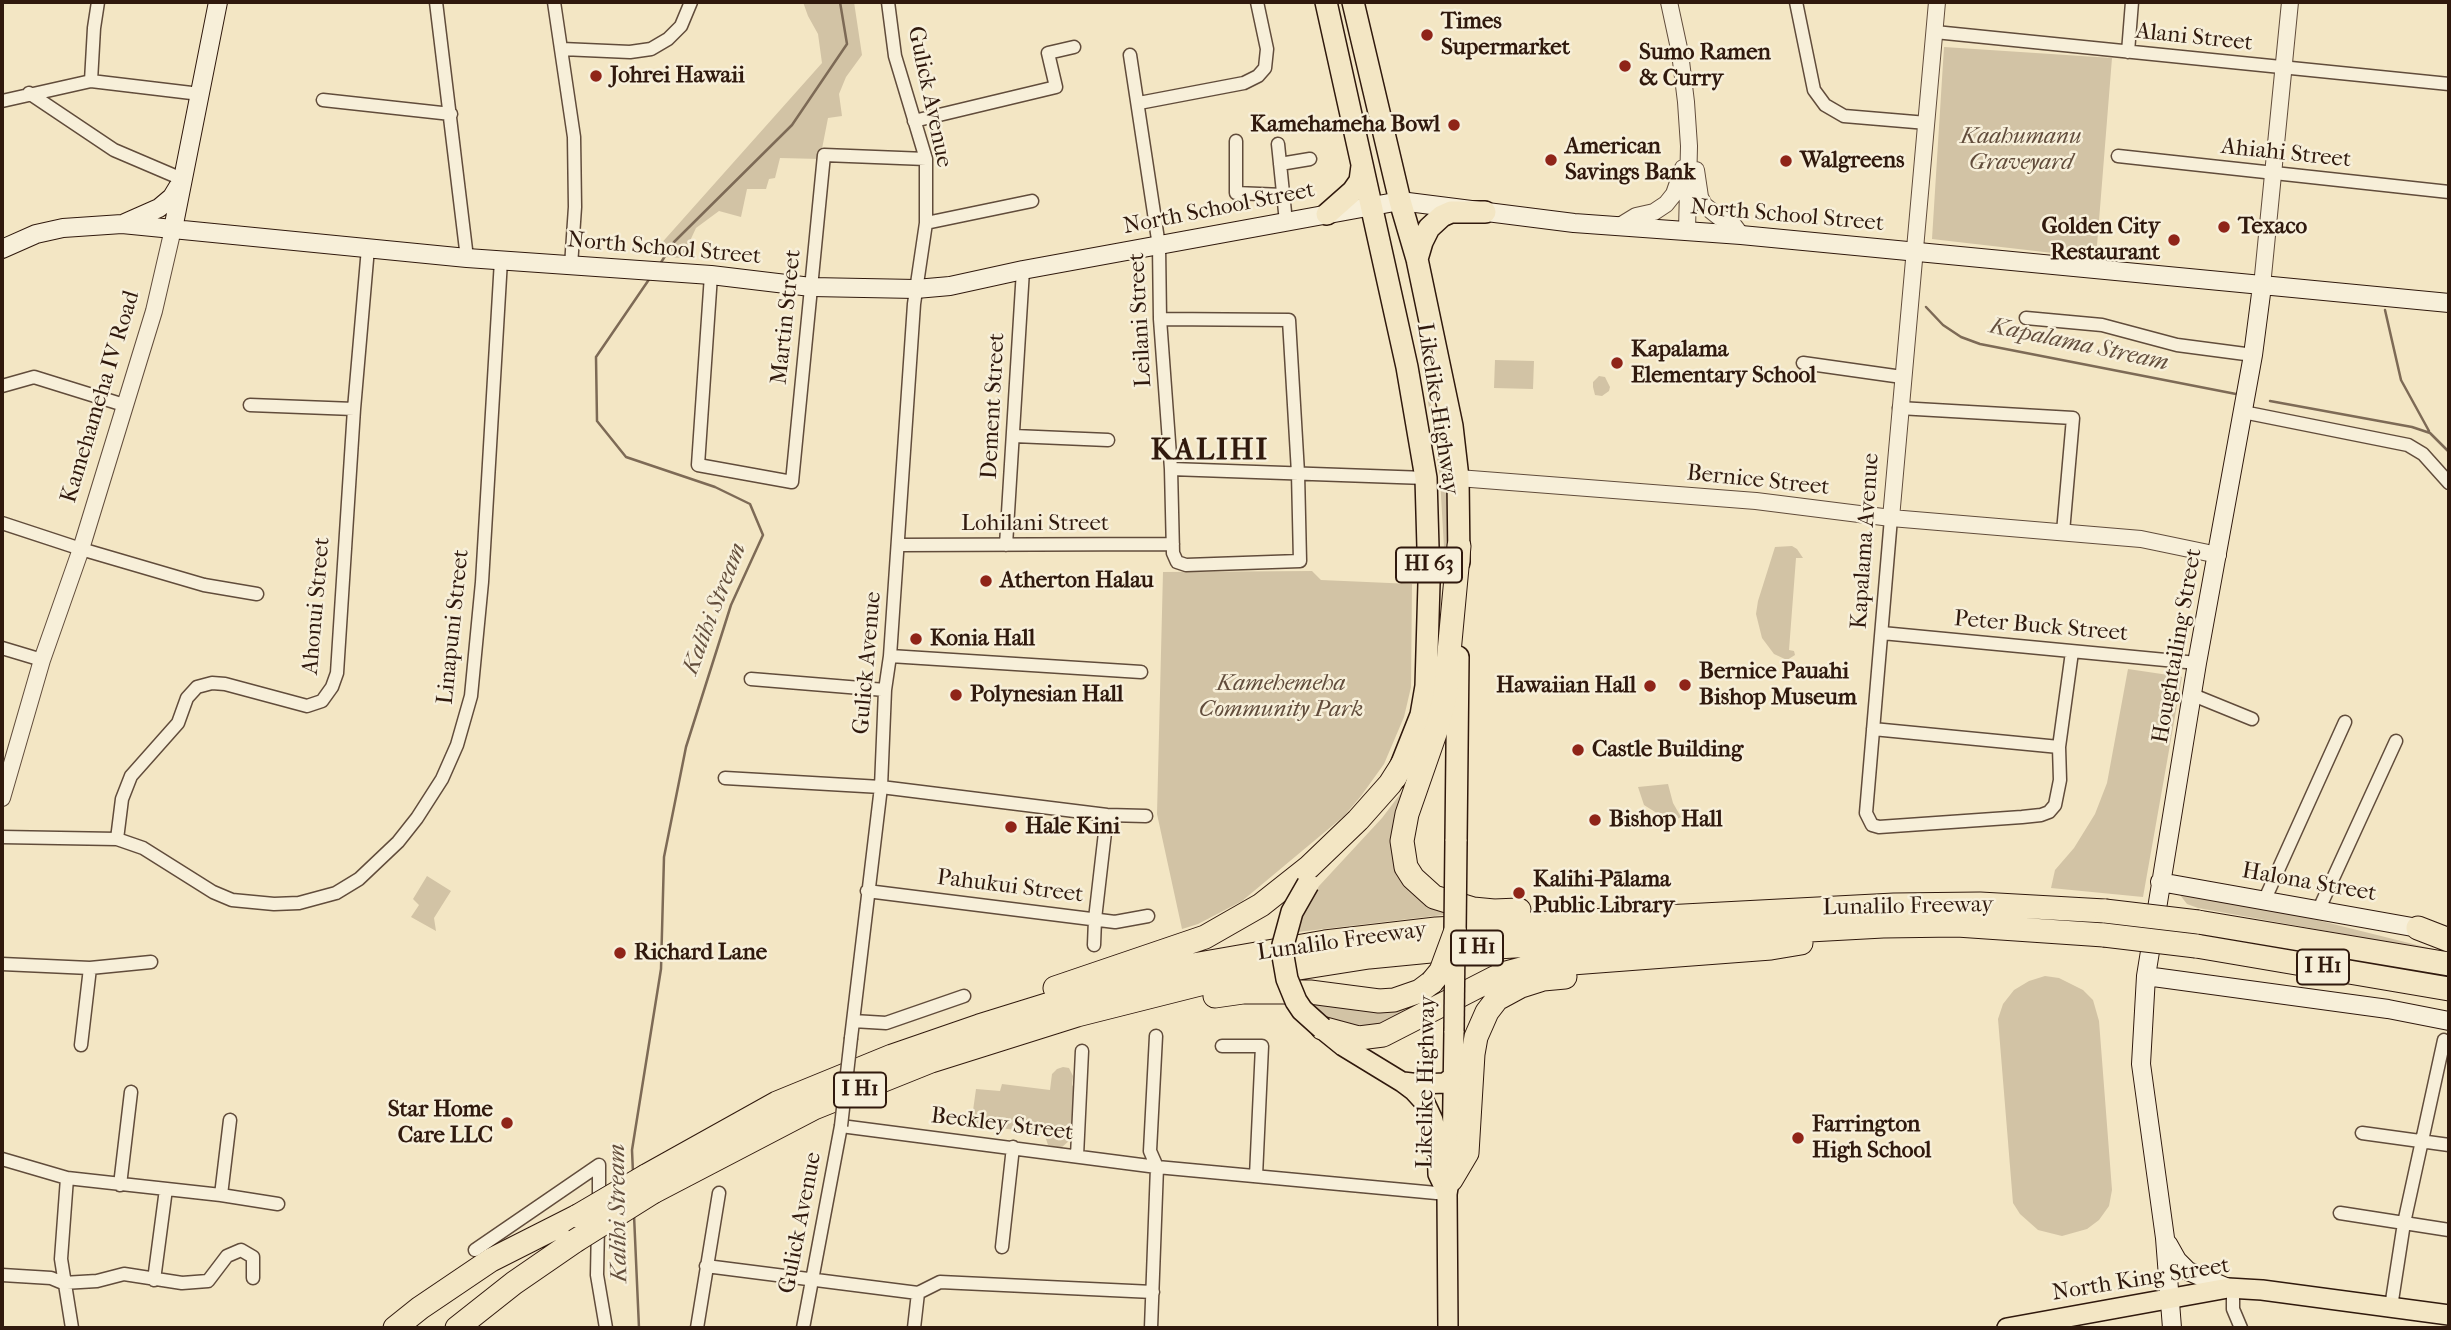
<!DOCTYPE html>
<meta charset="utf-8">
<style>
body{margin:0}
#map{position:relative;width:2451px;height:1330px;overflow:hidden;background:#f3e6c4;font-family:"IM FELL French Canon",serif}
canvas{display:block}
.frame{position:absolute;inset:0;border:4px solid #30190d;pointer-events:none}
</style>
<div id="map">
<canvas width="2451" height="1330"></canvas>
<div class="frame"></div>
</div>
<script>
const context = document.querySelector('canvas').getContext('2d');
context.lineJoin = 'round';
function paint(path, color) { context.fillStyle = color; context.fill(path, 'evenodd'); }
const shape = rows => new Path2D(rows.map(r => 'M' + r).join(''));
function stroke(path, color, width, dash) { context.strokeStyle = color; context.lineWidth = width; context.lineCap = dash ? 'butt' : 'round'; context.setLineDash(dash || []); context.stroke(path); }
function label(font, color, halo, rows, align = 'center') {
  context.font = font + ' "IM FELL French Canon",serif'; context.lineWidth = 5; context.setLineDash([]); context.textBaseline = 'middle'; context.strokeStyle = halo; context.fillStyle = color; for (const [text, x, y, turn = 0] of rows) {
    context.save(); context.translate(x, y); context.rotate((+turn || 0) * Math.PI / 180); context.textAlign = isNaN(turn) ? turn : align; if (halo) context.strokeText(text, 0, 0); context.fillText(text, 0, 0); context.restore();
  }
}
paint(shape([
 [803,2,854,2,862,55,846,77,839,94,842,116,828,118,820,159,780,158,775,178,769,179,766,189,747,189,741,217,719,211,696,228,682,258,650,256,822,63,818,34,808,16],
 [1944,47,2112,58,2096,258,1932,239],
 [1495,360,1534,361,1533,389,1494,388],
 [1599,376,1605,377,1610,387,1609,391,1602,396,1595,395,1593,387,1593,382],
 [1426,389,1432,408,1454,521,1452,632,1447,692,1443,713,1407,820,1404,845,1409,867,1417,882,1426,892,1450,904,1451,914,1298,932,1303,911,1319,886,1382,818,1401,793,1413,774,1435,720,1442,680,1444,548,1440,478],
 [1792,546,1797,549,1803,558,1796,558,1789,650,1794,651,1795,655,1787,660,1774,654,1762,638,1756,614,1758,601,1775,547],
 [1312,571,1321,580,1412,584,1411,687,1404,717,1384,764,1361,796,1344,816,1242,901,1198,924,1182,929,1157,814,1163,572],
 [2128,669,2182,677,2143,897,2051,888,2055,870,2074,848,2095,814,2107,783],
 [1668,784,1673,803,1681,817,1671,822,1644,805,1638,787],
 [427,876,451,891,434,918,436,931,411,917,419,905,413,899],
 [2180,895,2297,915,2449,953,2198,908,2187,904],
 [2045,976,2059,978,2083,990,2093,1000,2099,1021,2112,1190,2109,1206,2099,1220,2087,1229,2062,1236,2038,1230,2020,1214,2013,1203,1998,1019,2003,1004,2014,990,2029,981],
 [1446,980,1454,988,1375,1031,1326,1020,1310,999,1381,1006],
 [1063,1067,1069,1068,1073,1076,1072,1085,1077,1091,1073,1106,1070,1140,1061,1148,1048,1145,1044,1133,971,1125,976,1089,1000,1091,1002,1084,1050,1090,1052,1074,1057,1069]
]), '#d2c3a5');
stroke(shape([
 [660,264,674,242,792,125,847,44,840,2],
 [1926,307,1943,325,1961,337,1980,344,2236,394],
 [2385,310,2401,380,2429,431],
 [2270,401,2412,427,2430,433,2449,452],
 [633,1173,632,1150,661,969,664,857,686,747,731,605,763,535,750,504,715,487,626,457,597,421,596,357,650,278],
 [634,1215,639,1328]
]), '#7d6a56', 2.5);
const minor = shape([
 [436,2,467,258],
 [554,2,574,137,575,207,571,266],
 [1796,2,1814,90,1825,105,1844,116,1927,123],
 [1935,32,2449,84],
 [562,49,630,52,651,49,668,39,681,26,691,2],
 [2128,52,2132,2],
 [1130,55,1159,246,1160,319,1171,469,1173,553,1177,562,1186,565,1300,561,1298,473,1289,320,1160,319],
 [91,81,94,28,98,2],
 [29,93,114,150,182,179],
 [323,100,451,114],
 [2,101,91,81,200,94],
 [1139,103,1244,83,1258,76,1265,68,1267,49,1257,2],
 [914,121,1056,87,1048,53,1074,47],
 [1236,141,1236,193,1283,195],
 [1278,144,1286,222],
 [2118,156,2449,192],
 [1280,164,1310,159],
 [926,223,1032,201],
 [711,275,698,465,792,482,824,155,926,159],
 [2026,318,2102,325,2177,345,2253,355],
 [1803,363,1902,377],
 [2,386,34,377,124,405],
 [250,405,354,409],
 [1899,408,2073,418,2063,532],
 [2243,412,2408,445,2423,454,2449,483],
 [1014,436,1108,440],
 [1171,469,1426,478],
 [1891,518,1866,813,1872,825,1879,827,2022,817,2041,815,2049,812,2055,805,2060,780,2059,747,2072,652],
 [2,523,81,549,204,585,257,594],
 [898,545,1173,544],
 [1006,545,1023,270],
 [1882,633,2197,663],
 [2,648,42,660],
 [890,656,1141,672],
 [751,679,885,690],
 [2193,695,2252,719],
 [1873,729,2059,747],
 [725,778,881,787,1107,815,1146,816],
 [2,837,117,839,143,848,213,892,232,900,274,904,299,903,336,893,359,879,398,842,417,818,442,779,457,745,471,696,482,582,501,260],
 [117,839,122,799,131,776,178,723,187,698,197,687,212,683,225,684,307,706,322,701,332,687,337,673,354,409,368,248],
 [867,891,1115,922,1148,916],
 [2265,899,2345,722],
 [2319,909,2396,741],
 [1094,945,1095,919,1107,815],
 [2,964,90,968,151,962],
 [853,1021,886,1023,964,996],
 [851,1038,881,787,885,690,890,656,914,304,926,223,926,159,895,56,888,2],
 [81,1045,90,968],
 [1222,1046,1262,1046,1256,1176],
 [2362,1133,2449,1145],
 [1077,1156,1082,1051],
 [2,1159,67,1178,221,1195,278,1204],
 [67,1178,61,1259,72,1328],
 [120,1185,131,1092],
 [221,1195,230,1120],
 [2340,1213,2449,1230],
 [598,1224,597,1275,606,1328],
 [1002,1247,1013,1147],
 [475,1250,599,1165,599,1206],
 [706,1266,918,1293],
 [2,1275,51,1278,63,1283,97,1281,124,1274,182,1283,208,1281,227,1256,241,1250,253,1257,253,1278],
 [154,1280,166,1189],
 [2233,1288,2233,1309,2241,1328],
 [918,1293,940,1282,1153,1292],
 [2391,1307,2404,1223,2444,1040],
 [697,1328,719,1193],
 [803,1328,841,1126,1157,1167,1447,1194],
 [914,1328,918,1293],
 [1151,1328,1157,1167,1150,1151,1156,1036]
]);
const tertiary = shape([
 [1669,2,1680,53,1686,102,1689,146,1687,231],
 [1696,170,1700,197,1704,205,1719,217,1732,223,1741,235],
 [1618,227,1636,216,1654,212,1666,204,1674,194,1683,168],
 [2262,286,2290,2],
 [1458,478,1756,501,1891,518,2141,539,2218,555],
 [1891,518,1937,2],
 [2,798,42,660,81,549,154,311,173,229]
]);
const secondary = shape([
 [125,223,159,208,172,197,178,187],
 [173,229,218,2],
 [2,249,36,234,63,228,122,224,467,258,711,275,811,287,916,289,950,286,1023,270,1400,201,1574,223,1741,235,2449,303],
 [2160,882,2429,930],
 [2146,976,2388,1009,2449,1021],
 [2168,1244,2177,1260,2188,1271,2228,1288],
 [2172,1328,2165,1238,2141,1064,2146,976,2197,663,2253,355,2262,286]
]);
const primary = shape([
 [1322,1029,1343,1046,1402,1082,1414,1091,1425,1103,1433,1120,1437,1138,1438,1174,1447,1193],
 [1403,1082,1420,1084,1445,1083,1454,1076],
 [1448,1328,1447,1194,1452,1163,1454,1031],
 [2007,1328,2228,1288,2262,1290,2449,1315]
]);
const trunk = shape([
 [1326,2,1407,367,1426,478,1429,583,1426,686,1421,715,1396,778],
 [1353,2,1400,201,1417,259,1452,426,1458,478,1459,562],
 [1327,214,1353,191,1360,181,1362,166],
 [1417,259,1422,242,1429,228,1442,216,1451,212,1485,212],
 [1456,841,1458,657]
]);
const motorway = shape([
 [1459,546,1445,695,1438,725,1407,814,1402,841,1406,867,1413,878,1434,897,1473,909,1494,911,1519,910],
 [2198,922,2449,964],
 [2418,928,2449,940],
 [2196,946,2449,989],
 [1055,988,1205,937,1261,905,1309,867,1358,820,1390,784,1404,762],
 [1215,996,1243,992,1310,992,1379,1001,1394,1000,1420,991,1432,982],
 [1322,1028,1359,1038,1383,1035,1502,974,1532,966,1771,948,1801,943],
 [646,1176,777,1103,892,1056,979,1026,1121,982,1193,965,1325,942,1436,929,1894,905,1980,904,2105,911],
 [1451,1180,1467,1153,1473,1054,1476,1037,1487,1012,1497,999,1521,986,1543,979,1565,977],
 [653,1192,814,1108,931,1061,1077,1015,1204,983,1369,957,1441,950,1643,939,1883,926,1957,925,2104,935],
 [395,1328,420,1308,491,1260,578,1216],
 [457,1328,514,1283,575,1241]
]);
stroke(minor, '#614c3b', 15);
stroke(tertiary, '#614c3b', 18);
stroke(secondary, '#30190d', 20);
stroke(primary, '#30190d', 22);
stroke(trunk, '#30190d', 24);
stroke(motorway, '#30190d', 25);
stroke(minor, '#f7efd9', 12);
stroke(tertiary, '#f7efd9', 16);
stroke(secondary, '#f7efd9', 18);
stroke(primary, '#f3e6c4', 19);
stroke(trunk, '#f3e6c4', 21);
stroke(motorway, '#f3e6c4', 23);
const minorBridge = shape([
 [841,1126,851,1038]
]);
const primaryBridge = shape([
 [1454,1031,1455,938]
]);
const trunkBridge = shape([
 [1308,884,1292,912,1283,945,1283,956,1287,979,1296,1001,1302,1010,1322,1028],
 [1455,933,1456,841]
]);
const motorwayBridge = shape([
 [2105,911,2198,922],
 [2104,935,2196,946],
 [1432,982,1441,971,1455,933],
 [578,1216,646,1176],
 [575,1241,653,1192]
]);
stroke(minorBridge, '#614c3b', 15, []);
stroke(primaryBridge, '#30190d', 22, []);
stroke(trunkBridge, '#30190d', 24, []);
stroke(motorwayBridge, '#30190d', 25, []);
stroke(minorBridge, '#f7efd9', 12);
stroke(primaryBridge, '#f3e6c4', 19);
stroke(trunkBridge, '#f3e6c4', 21);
stroke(motorwayBridge, '#f3e6c4', 23);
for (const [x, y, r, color] of [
 [1427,35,7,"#8f2418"],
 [1625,66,7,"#8f2418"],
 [596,76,7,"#8f2418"],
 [1454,125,7,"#8f2418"],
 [1551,160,7,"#8f2418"],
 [1786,161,7,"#8f2418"],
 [2224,227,7,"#8f2418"],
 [2174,240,7,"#8f2418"],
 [1617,363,7,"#8f2418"],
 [986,581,7,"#8f2418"],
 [916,639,7,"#8f2418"],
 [1685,685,7,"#8f2418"],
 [1650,686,7,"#8f2418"],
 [956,695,7,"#8f2418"],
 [1578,750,7,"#8f2418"],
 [1595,820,7,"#8f2418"],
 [1011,827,7,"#8f2418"],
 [1519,893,7,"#8f2418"],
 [620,953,7,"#8f2418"],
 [507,1123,7,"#8f2418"],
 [1798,1138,7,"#8f2418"]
]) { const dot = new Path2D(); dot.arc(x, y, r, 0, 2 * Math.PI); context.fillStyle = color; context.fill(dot); stroke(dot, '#f7efd9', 2.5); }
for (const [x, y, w] of [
 [1429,565,66],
 [1477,948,52],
 [2323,967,52],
 [860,1090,52]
]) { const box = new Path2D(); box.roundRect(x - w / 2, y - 17.5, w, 35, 5); context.fillStyle = '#f7efd9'; context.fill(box); stroke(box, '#30190d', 2); }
label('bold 21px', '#30190d', null, [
 ["HI 63",1429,565],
 ["I H1",1477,948],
 ["I H1",2323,967],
 ["I H1",860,1090]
]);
label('bold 23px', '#30190d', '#f7efd9', [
 ["Times",1441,22],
 ["Supermarket",1441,48],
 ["Sumo Ramen",1639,53],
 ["& Curry",1639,79],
 ["Johrei Hawaii",610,76],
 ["Kamehameha Bowl",1440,125,"right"],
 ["American",1565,147],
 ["Savings Bank",1565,173],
 ["Walgreens",1800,161],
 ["Golden City",2160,227,"right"],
 ["Restaurant",2160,253,"right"],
 ["Texaco",2238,227],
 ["Kapalama",1631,350],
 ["Elementary School",1631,376],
 ["Atherton Halau",1000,581],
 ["Konia Hall",930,639],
 ["Bernice Pauahi",1699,672],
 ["Bishop Museum",1699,698],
 ["Hawaiian Hall",1636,686,"right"],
 ["Polynesian Hall",970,695],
 ["Castle Building",1592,750],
 ["Bishop Hall",1609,820],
 ["Hale Kini",1025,827],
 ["Kalihi-Pālama",1533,880],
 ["Public Library",1533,906],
 ["Richard Lane",634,953],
 ["Star Home",493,1110,"right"],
 ["Care LLC",493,1136,"right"],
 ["Farrington",1812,1125],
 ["High School",1812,1151]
], 'left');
label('23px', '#30190d', '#f7efd9', [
 ["Alani Street",2194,38,6],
 ["Gulick Avenue",929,97,78],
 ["Ahiahi Street",2286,154,6],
 ["North School Street",1219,209,-11],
 ["North School Street",1787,216,5],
 ["North School Street",664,249,5],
 ["Martin Street",787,317,-84],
 ["Leilani Street",1141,320,-93],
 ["Kamehameha IV Road",101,397,-73],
 ["Dement Street",994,406,-87],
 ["Likelike Highway",1437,409,81],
 ["Bernice Street",1758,481,6],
 ["Lohilani Street",1035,524],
 ["Kapalama Avenue",1866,541,-86],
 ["Ahonui Street",317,606,-85],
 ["Linapuni Street",454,627,-84],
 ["Peter Buck Street",2041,627,5],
 ["Houghtailing Street",2178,646,-80],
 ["Gulick Avenue",868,663,-85],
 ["Halona Street",2309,883,10],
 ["Pahukui Street",1010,887,7],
 ["Lunalilo Freeway",1908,907,-1],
 ["Lunalilo Freeway",1342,942,-8],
 ["Likelike Highway",1427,1082,-89],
 ["Beckley Street",1002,1125,7],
 ["Gulick Avenue",801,1223,-79],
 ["North King Street",2141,1280,-9]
]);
label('italic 23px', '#614c3b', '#f7efd9', [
 ["Kaahumanu",2021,137],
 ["Graveyard",2021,163],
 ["Kamehemeha",1281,684],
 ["Community Park",1281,710]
]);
label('italic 24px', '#644f3d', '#f7efd9', [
 ["Kapalama Stream",2079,345,12],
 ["Kalihi Stream",715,609,-69],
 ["Kalihi Stream",619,1213,-91]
]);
context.letterSpacing = '2px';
label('bold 30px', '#30190d', '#f7efd9', [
 ["KALIHI",1210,452]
]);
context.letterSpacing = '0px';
</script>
